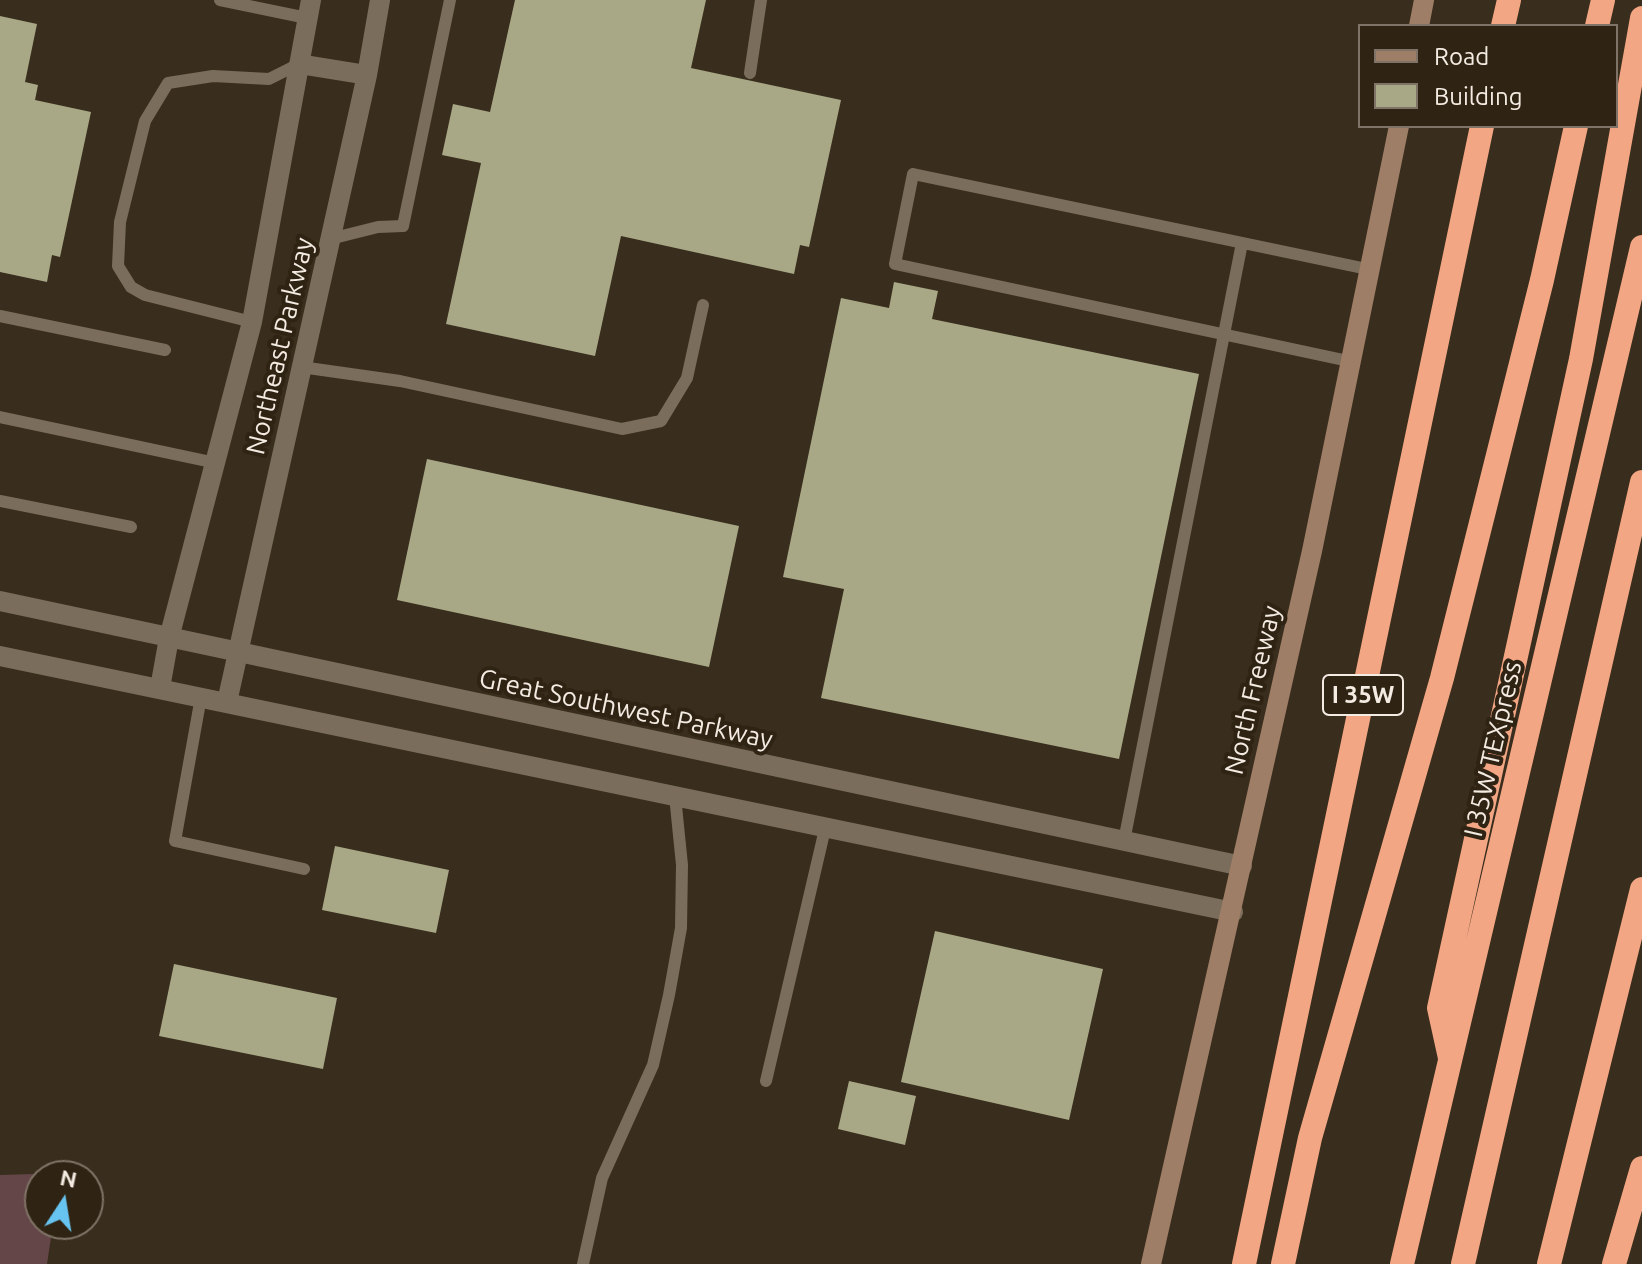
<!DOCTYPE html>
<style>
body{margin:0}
#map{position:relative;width:1642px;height:1264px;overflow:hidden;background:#392d1d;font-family:Ubuntu,sans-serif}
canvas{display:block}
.legend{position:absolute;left:1358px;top:24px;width:260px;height:104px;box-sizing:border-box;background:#2f2313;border:2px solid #7e7366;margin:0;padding:10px 14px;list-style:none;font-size:24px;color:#f4ece2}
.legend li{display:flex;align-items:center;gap:16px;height:40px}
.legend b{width:40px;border:2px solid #7e7366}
.north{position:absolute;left:24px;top:1160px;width:80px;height:80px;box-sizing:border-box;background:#2f2313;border:2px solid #7e7366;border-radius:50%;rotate:12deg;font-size:22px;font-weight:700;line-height:32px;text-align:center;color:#f4ece2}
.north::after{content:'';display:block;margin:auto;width:28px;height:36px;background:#67c4f0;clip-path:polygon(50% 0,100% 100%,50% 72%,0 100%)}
</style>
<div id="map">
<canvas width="1642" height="1264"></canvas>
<ul class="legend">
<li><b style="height:10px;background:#9f7e67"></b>Road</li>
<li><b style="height:22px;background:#a8a887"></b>Building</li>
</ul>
<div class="north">N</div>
</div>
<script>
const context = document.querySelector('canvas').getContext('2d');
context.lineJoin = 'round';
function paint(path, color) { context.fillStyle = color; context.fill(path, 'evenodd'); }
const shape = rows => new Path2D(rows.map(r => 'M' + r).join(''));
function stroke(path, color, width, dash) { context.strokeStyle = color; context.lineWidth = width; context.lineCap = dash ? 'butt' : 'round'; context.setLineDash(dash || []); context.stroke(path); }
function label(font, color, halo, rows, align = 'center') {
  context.font = font + ' Ubuntu,sans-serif'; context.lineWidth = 8; context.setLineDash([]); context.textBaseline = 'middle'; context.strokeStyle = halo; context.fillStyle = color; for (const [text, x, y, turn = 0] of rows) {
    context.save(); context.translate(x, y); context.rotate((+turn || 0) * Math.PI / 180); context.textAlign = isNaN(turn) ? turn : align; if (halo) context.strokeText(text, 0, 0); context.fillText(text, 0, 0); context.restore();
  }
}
paint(shape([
 [34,1174,40,1187,40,1224,53,1224,47,1264,0,1264,0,1175]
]), '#654648');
paint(shape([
 [515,0,706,0,691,68,841,100,809,247,800,245,794,274,621,236,595,356,446,324,481,163,442,155,453,104,490,112],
 [0,16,37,24,25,82,38,85,35,100,91,112,60,257,52,255,47,282,0,272],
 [894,282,938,291,932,319,1199,374,1119,759,821,698,844,589,783,577,841,298,889,308],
 [427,459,739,526,709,667,397,600],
 [335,846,449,870,436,933,322,910],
 [935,931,1103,969,1069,1120,901,1082],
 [174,964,337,998,323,1069,159,1036],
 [849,1081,916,1096,905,1145,838,1129]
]), '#a8a887');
stroke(shape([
 [220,0,307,18],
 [750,73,761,0],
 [330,239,378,227,403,226,450,0],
 [0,316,165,350],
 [252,322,145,295,131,287,118,266,120,222,145,121,168,83,213,76,269,79,299,64],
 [1353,362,895,264,913,174,1372,270],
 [301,367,400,381,622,429,661,421,687,378,703,305],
 [0,417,216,463],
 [0,501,131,527],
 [201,697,175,841,304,869],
 [1124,841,1242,243],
 [766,1081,825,829],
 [583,1264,602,1178,653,1065,669,995,681,928,682,865,675,796]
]), '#7b6d5b', 12);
stroke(shape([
 [299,64,367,75],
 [160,688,169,638,252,322,311,0],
 [227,702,367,75,380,0]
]), '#7b6d5b', 20);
stroke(shape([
 [0,601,1242,866],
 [0,656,1233,912]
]), '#7b6d5b', 20);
stroke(shape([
 [1419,26,1424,0],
 [1151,1264,1312,551,1399,126]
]), '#9f7e67', 20);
stroke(shape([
 [1503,26,1509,0],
 [1597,26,1603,0],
 [1450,1058,1439,1008,1581,359,1642,18],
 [1244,1264,1482,126],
 [1283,1264,1310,1138,1442,678,1542,280,1576,126],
 [1402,1264,1642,247],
 [1463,1264,1642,482],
 [1549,1264,1642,889],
 [1614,1264,1642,1168]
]), '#f3a683', 24);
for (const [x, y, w] of [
 [1363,695,80]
]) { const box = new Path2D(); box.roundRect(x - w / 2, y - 20, w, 40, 6); context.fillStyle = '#2f2313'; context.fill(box); stroke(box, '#f4ece2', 2); }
label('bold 24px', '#f4ece2', null, [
 ["I 35W",1363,695]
]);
label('26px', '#f4ece2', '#2f2313', [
 ["Northeast Parkway",280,346,-77],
 ["North Freeway",1253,690,-77],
 ["Great Southwest Parkway",626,709,12],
 ["I 35W TEXpress",1493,749,-77]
]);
</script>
